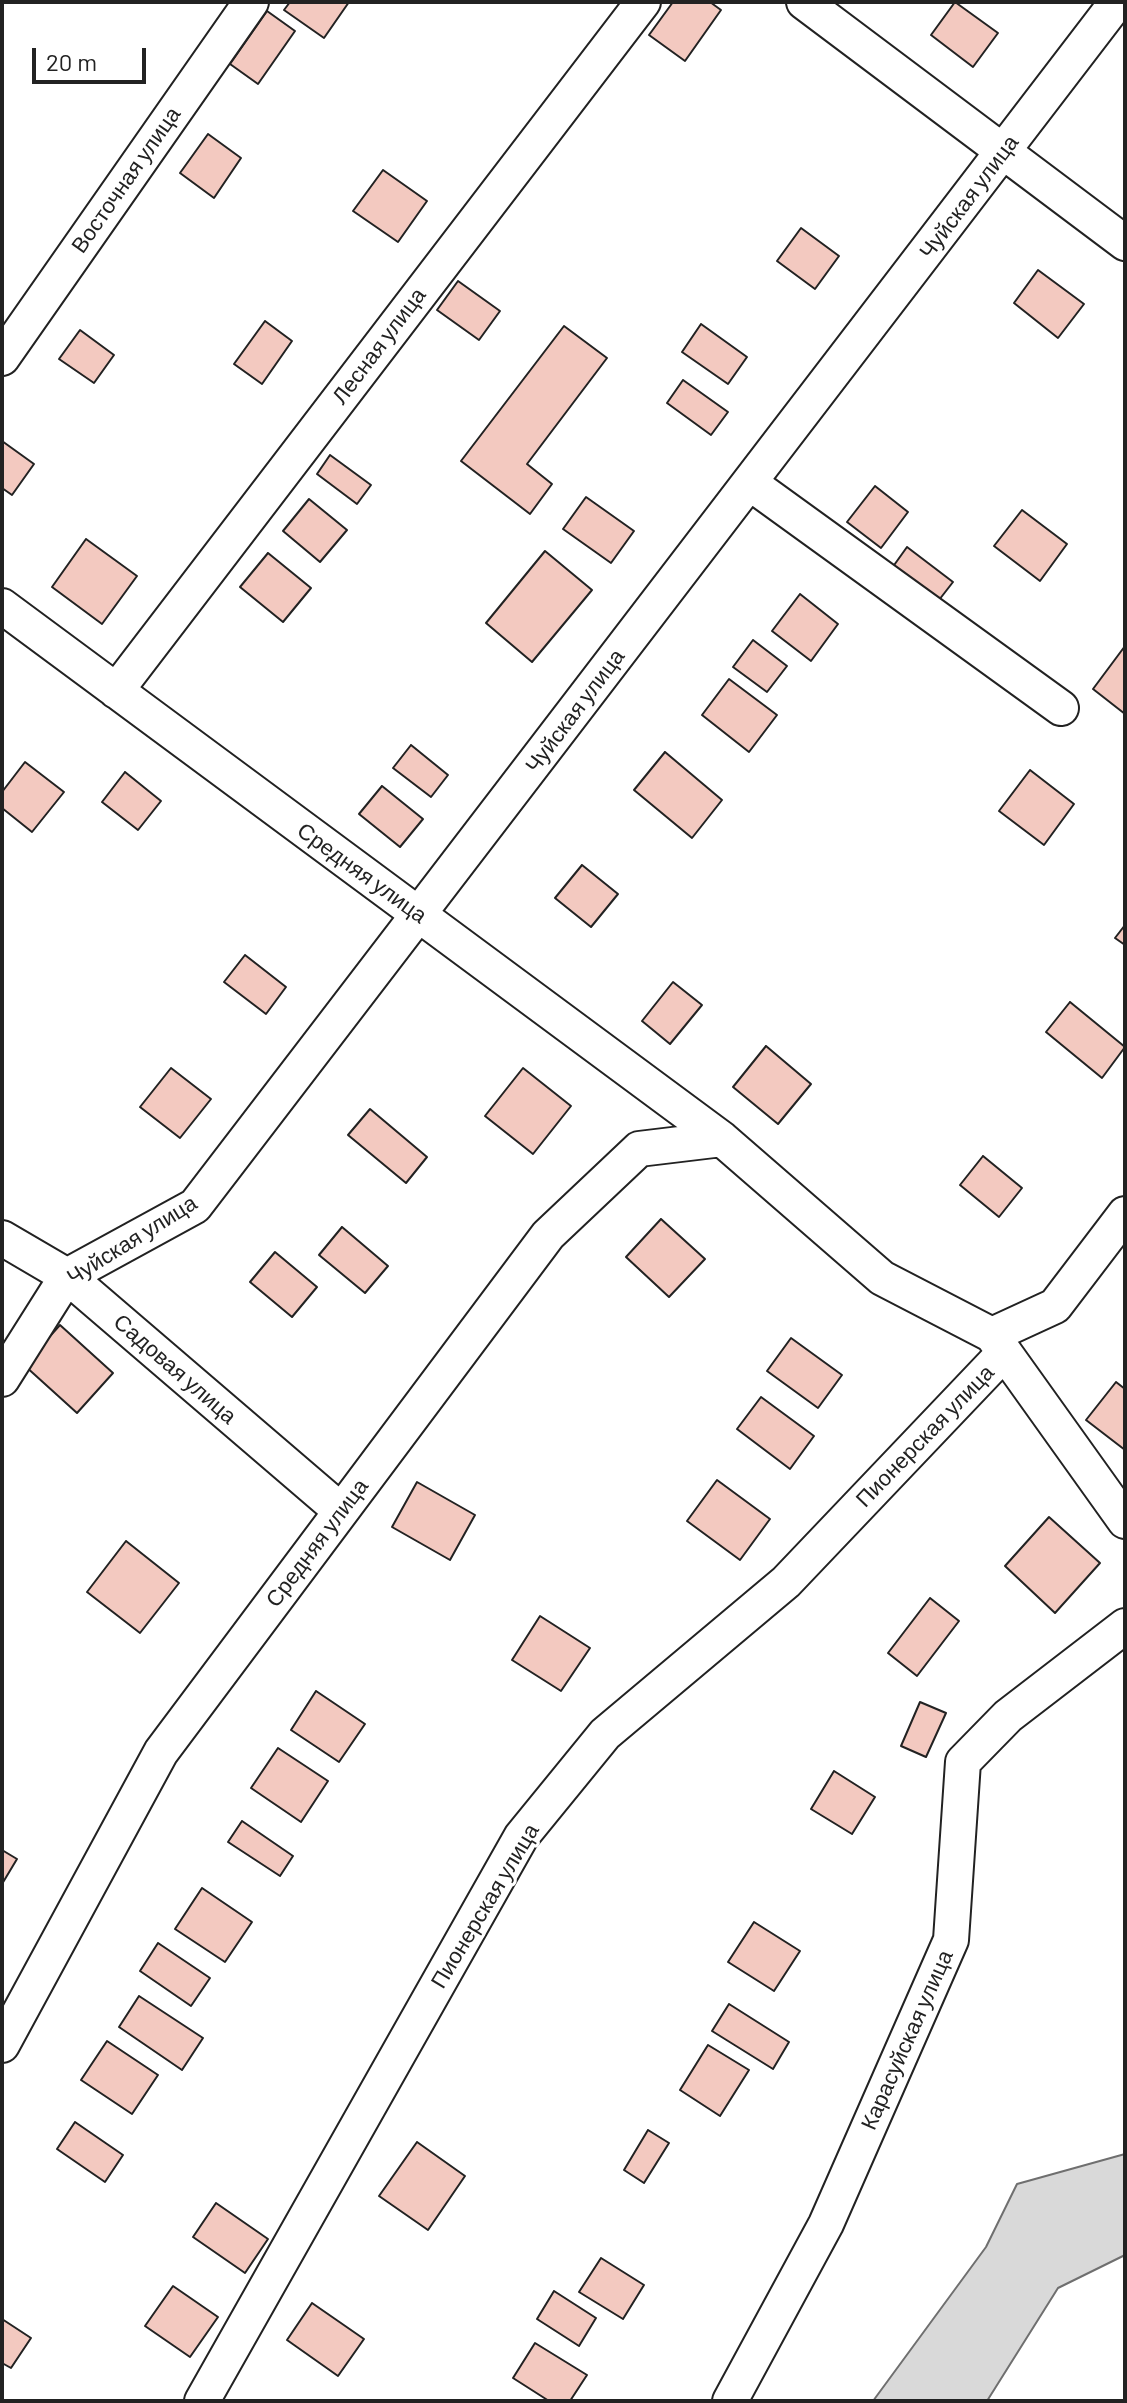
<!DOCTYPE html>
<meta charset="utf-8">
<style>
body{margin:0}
#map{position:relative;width:1127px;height:2403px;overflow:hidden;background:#fff;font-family:Barlow,sans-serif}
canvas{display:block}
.frame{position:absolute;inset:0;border:4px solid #222;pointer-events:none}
.scale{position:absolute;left:32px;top:48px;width:114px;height:36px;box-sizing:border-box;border:4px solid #222;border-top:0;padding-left:10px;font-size:24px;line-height:28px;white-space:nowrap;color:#222;-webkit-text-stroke:6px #fff;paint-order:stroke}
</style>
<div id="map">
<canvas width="1127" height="2403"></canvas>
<div class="frame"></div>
<div class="scale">20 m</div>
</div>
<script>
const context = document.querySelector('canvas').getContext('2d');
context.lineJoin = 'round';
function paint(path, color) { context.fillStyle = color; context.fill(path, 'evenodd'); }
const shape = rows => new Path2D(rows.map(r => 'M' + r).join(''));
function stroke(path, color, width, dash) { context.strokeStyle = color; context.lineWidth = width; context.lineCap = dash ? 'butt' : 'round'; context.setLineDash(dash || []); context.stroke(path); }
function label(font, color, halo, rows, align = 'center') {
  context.font = font + ' Barlow,sans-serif'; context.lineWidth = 6; context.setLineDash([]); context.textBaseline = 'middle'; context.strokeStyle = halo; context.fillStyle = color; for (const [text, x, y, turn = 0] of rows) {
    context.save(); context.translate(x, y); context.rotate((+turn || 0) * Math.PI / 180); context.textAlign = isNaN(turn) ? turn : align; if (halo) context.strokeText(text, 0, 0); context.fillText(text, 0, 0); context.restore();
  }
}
const water = shape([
 [1125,2154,1125,2255,1058,2288,987,2401,873,2401,986,2247,1017,2184,1125,2154]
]);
paint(water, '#d9d9d9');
stroke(water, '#6f6f6f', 2);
const building = shape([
 [290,2,349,2,324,38,284,10,290,2],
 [673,2,710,2,721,10,685,61,649,35,673,2],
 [955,2,998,33,973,67,931,35,955,2],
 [267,11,295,31,258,84,230,64,267,11],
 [208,134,241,158,214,198,180,173,208,134],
 [383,170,427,201,398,242,353,211,383,170],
 [801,228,839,256,815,289,777,261,801,228],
 [1038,270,1084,304,1058,338,1014,303,1038,270],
 [458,281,500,311,479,340,437,310,458,281],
 [265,321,292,341,262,384,234,364,265,321],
 [701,324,747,357,728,384,682,352,701,324],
 [564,326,607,358,527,464,552,484,530,514,461,461,564,326],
 [80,330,114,355,94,383,59,359,80,330],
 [683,380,728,412,711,435,667,403,683,380],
 [2,441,34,464,12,495,2,488,2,441],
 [330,455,371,485,357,504,317,474,330,455],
 [875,486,908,512,881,548,847,522,875,486],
 [586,497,634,531,611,563,563,529,586,497],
 [309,499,347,530,320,562,283,531,309,499],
 [1022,510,1067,544,1040,581,994,546,1022,510],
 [86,539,137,576,102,624,52,587,86,539],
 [907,547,953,582,932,609,887,575,907,547],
 [545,551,592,590,532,662,486,623,545,551],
 [268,553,311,588,283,622,240,587,268,553],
 [800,594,838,624,811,661,772,631,800,594],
 [753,640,787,666,767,692,733,667,753,640],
 [1125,646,1125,714,1093,689,1125,646],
 [729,679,777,715,749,752,702,715,729,679],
 [411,745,448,775,431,797,393,768,411,745],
 [665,752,722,800,692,838,634,790,665,752],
 [25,762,64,792,32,832,2,808,2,792,25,762],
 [1030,770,1074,804,1044,845,999,811,1030,770],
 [125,772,161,801,138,830,102,802,125,772],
 [382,786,423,819,400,847,359,814,382,786],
 [582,865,618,894,591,927,555,898,582,865],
 [1125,925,1125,945,1115,938,1125,925],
 [245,955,286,987,266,1014,224,982,245,955],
 [673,982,702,1005,670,1044,642,1021,673,982],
 [1070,1002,1125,1047,1102,1078,1046,1032,1070,1002],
 [766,1046,811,1084,778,1124,733,1087,766,1046],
 [171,1068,211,1099,180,1138,140,1107,171,1068],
 [523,1068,571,1106,533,1154,485,1116,523,1068],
 [370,1109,427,1157,406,1183,348,1135,370,1109],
 [983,1156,1022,1188,999,1217,960,1185,983,1156],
 [661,1219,705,1259,669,1297,626,1257,661,1219],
 [342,1227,388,1266,365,1293,319,1255,342,1227],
 [275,1252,317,1287,292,1317,250,1282,275,1252],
 [60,1325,113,1373,77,1413,24,1365,60,1325],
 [791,1338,842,1375,818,1408,767,1371,791,1338],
 [1116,1382,1125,1389,1125,1450,1086,1420,1116,1382],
 [761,1397,814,1436,790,1469,737,1429,761,1397],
 [717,1480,770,1519,740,1560,687,1521,717,1480],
 [417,1482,475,1515,450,1560,392,1527,417,1482],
 [1049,1517,1100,1563,1055,1613,1005,1566,1049,1517],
 [126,1541,179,1583,140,1633,87,1592,126,1541],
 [930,1598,959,1621,917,1676,888,1653,930,1598],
 [540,1616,590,1648,561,1691,512,1660,540,1616],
 [316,1691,365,1724,339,1762,291,1730,316,1691],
 [920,1702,946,1713,926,1757,901,1746,920,1702],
 [278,1748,328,1781,301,1822,251,1788,278,1748],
 [834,1771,875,1797,852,1834,811,1809,834,1771],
 [242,1821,293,1856,280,1876,228,1842,242,1821],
 [2,1850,17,1859,2,1884,2,1850],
 [202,1888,252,1922,225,1962,175,1929,202,1888],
 [754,1922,800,1951,774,1991,728,1962,754,1922],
 [158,1943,210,1978,191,2006,140,1971,158,1943],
 [139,1996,203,2038,182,2070,119,2027,139,1996],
 [729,2004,789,2042,773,2069,712,2031,729,2004],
 [107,2041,158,2075,132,2114,81,2080,107,2041],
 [708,2045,749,2070,720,2116,680,2090,708,2045],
 [75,2122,123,2155,105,2182,57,2149,75,2122],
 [648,2130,669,2143,644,2183,624,2170,648,2130],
 [417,2142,465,2176,428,2230,379,2196,417,2142],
 [216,2203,268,2239,245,2273,193,2237,216,2203],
 [601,2258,644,2285,623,2319,579,2292,601,2258],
 [173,2286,218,2317,190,2357,145,2326,173,2286],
 [554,2291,596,2318,579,2346,537,2319,554,2291],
 [312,2303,364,2339,338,2376,287,2340,312,2303],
 [2,2319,31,2338,11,2368,2,2363,2,2319],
 [535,2343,587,2375,570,2401,549,2401,513,2378,535,2343]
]);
paint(building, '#f3c9c0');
stroke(building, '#222', 2);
const street = shape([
 [804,2,1125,243],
 [2,358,251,2],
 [750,483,1061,708],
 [2,606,722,1139,882,1278,992,1335,1055,1306,1125,1214],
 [116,691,643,2],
 [2,1238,67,1276,341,1511],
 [992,1335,1125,1521],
 [2,1379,67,1276,195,1206,1117,2],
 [2,2045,161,1752,548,1235,639,1149,722,1139],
 [202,2401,521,1837,605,1734,786,1582,1004,1353],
 [730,2401,826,2224,951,1940,963,1762,1008,1716,1125,1626]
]);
stroke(street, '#222', 38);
stroke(street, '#fff', 34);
label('22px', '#222', '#fff', [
 ["Восточная улица",126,180,-55],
 ["Чуйская улица",969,197,-53],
 ["Лесная улица",379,346,-53],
 ["Чуйская улица",575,711,-53],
 ["Средняя улица",362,873,36],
 ["Чуйская улица",132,1240,-32],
 ["Садовая улица",175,1369,41],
 ["Пионерская улица",925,1436,-46],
 ["Средняя улица",317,1543,-53],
 ["Пионерская улица",485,1906,-59],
 ["Карасуйская улица",907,2040,-66]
]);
</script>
